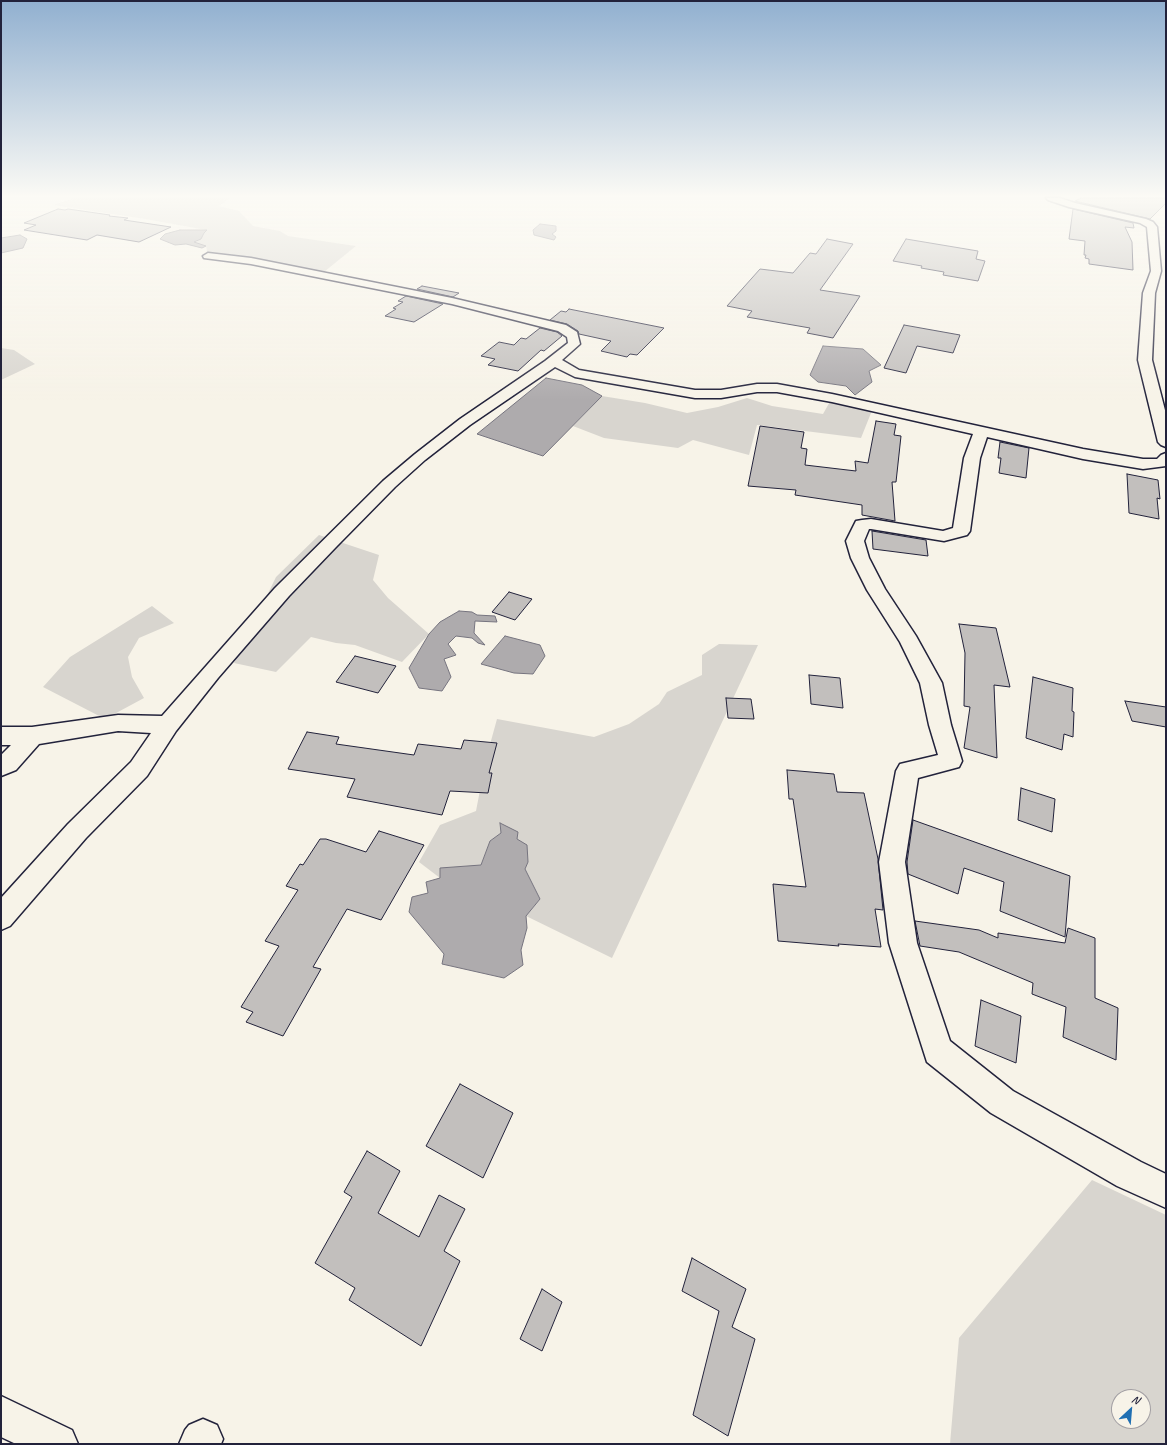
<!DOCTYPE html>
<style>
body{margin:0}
#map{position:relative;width:1167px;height:1445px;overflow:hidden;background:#f7f3e8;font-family:Caveat,sans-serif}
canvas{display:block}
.frame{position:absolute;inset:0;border:2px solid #22223b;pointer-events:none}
.north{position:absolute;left:1111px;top:1389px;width:40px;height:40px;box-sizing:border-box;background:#f7f3e8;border:1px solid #a29fa3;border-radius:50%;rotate:26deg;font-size:11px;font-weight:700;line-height:16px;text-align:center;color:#22223b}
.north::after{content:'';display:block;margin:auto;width:14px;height:18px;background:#1f6fb2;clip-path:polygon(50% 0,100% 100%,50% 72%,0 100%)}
</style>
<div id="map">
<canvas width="1167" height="1445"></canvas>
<div class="frame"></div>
<div class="north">N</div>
</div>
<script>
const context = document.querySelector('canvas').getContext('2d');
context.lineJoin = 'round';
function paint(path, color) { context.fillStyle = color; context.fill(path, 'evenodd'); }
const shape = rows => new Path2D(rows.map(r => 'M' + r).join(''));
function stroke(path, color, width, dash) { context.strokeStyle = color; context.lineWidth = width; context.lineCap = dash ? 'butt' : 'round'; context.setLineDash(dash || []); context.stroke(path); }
paint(shape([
 [75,198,230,198,219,206,239,211,253,226,280,231,288,236,356,246,324,272,208,256,206,246,194,243,201,239,206,230,145,219,53,205],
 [1,348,14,350,35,364,1,380],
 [602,396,645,403,687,413,718,407,747,398,772,406,823,414,832,398,873,408,861,438,757,425,749,455,693,440,678,448,604,438,573,426],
 [319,535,379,555,373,580,388,598,429,634,402,662,355,645,336,643,311,637,276,672,234,663,276,577],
 [152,606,174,623,139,638,128,657,132,677,144,698,105,719,43,687,70,657],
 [719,644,758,645,612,958,526,916,540,899,525,869,528,862,517,839,500,823,501,833,490,841,481,865,440,878,419,862,440,825,476,811,486,759,497,719,594,737,629,724,659,704,667,692,702,675,702,655],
 [1092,1180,1166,1215,1166,1444,950,1444,959,1338],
 [1119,1397,1143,1397,1143,1421,1119,1421]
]), '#d8d5cf');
const water = shape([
 [540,224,556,226,556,231,552,234,556,237,554,240,534,235,533,230,540,224],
 [180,230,207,230,204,233,201,239,194,242,206,246,202,248,186,244,175,245,160,239,165,234,180,230],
 [20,235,27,239,23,248,1,253,1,238,20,235],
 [823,346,863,349,881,365,869,371,872,382,855,395,846,386,818,382,810,375,823,346],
 [546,378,582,385,602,396,543,456,477,434,546,378],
 [459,611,472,612,477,615,495,616,497,622,475,621,474,633,485,645,478,643,472,638,456,636,448,644,456,655,444,659,451,677,442,691,419,688,409,668,429,634,440,622,459,611],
 [505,636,540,645,545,656,533,674,514,673,481,664,505,636],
 [500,823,518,832,517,839,527,845,528,862,525,869,540,899,526,916,527,928,521,950,523,965,504,978,442,964,444,954,409,912,412,897,428,893,426,882,440,878,440,868,481,865,490,841,501,833,500,823]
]);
paint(water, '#aeabad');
stroke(water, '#76747f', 1);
const building = shape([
 [1081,198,1166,198,1166,203,1150,219,1075,201,1081,198],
 [58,209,65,210,68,209,110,215,109,216,128,218,124,220,171,227,139,242,97,235,87,240,24,230,36,225,24,223,58,209],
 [1073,209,1133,223,1134,228,1125,227,1132,242,1133,270,1089,264,1089,259,1085,258,1086,255,1084,255,1085,241,1069,239,1073,209],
 [827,239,853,244,820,290,860,296,833,338,807,333,810,328,747,317,752,311,727,306,760,269,793,273,810,253,816,254,827,239],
 [906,239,978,251,976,259,985,261,978,281,943,275,944,272,921,268,922,266,893,261,906,239],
 [422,286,459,293,453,297,417,289,422,286],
 [406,296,443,304,414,322,385,316,396,309,393,308,403,302,398,301,406,296],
 [569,309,664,328,637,355,630,354,627,357,601,351,611,341,579,334,578,331,567,324,550,320,561,311,566,312,569,309],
 [904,325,960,335,953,353,917,346,906,373,884,368,904,325],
 [540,328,557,332,562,336,544,351,541,350,518,371,488,365,495,359,481,356,499,342,514,345,521,338,526,339,540,328],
 [876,421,896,424,894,435,901,436,896,482,892,482,895,521,862,515,862,505,795,495,796,490,748,486,760,426,804,432,801,448,807,449,805,465,856,471,855,461,868,463,876,421],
 [1000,442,1029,448,1026,478,999,473,1001,458,998,458,1000,442],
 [1127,474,1158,480,1160,499,1157,498,1159,519,1129,513,1127,474],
 [872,531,926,540,928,556,873,549,872,531],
 [509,592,532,599,515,620,492,612,509,592],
 [959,624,996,628,1010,687,994,685,997,758,964,748,970,707,964,706,965,653,959,624],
 [355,656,396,666,378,693,336,682,355,656],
 [809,675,840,678,843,708,811,704,809,675],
 [1033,677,1073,688,1072,711,1074,712,1073,737,1064,734,1062,750,1026,738,1033,677],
 [726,698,751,699,754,719,728,718,726,698],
 [1125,701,1166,707,1166,727,1132,721,1125,701],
 [307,732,339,737,336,744,414,755,418,744,461,749,464,740,497,743,489,773,492,773,488,793,450,791,442,815,347,797,355,779,288,769,307,732],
 [787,770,834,774,837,792,864,793,878,859,883,910,875,909,881,947,838,944,839,946,778,941,773,884,806,887,793,799,789,799,787,770],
 [1021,788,1055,799,1052,832,1018,820,1021,788],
 [913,820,1070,876,1065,937,1000,911,1004,882,964,868,958,894,908,874,907,862,913,820],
 [379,831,424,845,381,920,347,909,313,967,321,969,283,1036,246,1022,253,1012,241,1007,279,946,265,941,298,890,286,886,300,864,303,865,320,839,326,839,366,852,379,831],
 [915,921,979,930,998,938,998,933,1065,943,1068,928,1095,938,1095,998,1118,1008,1116,1060,1063,1037,1066,1007,1032,994,1033,983,959,952,920,946,915,921],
 [981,1000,1021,1016,1016,1063,975,1046,981,1000],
 [460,1084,513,1113,483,1178,426,1146,460,1084],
 [367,1151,400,1171,378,1213,419,1237,439,1195,465,1209,444,1251,460,1261,421,1346,349,1300,355,1288,315,1263,352,1197,344,1192,367,1151],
 [692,1258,746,1289,732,1327,755,1339,728,1436,693,1415,719,1311,682,1291,692,1258],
 [542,1289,562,1302,542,1351,520,1339,542,1289]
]);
paint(building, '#c2bfbd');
stroke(building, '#22223b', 1);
const minor = shape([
 [1046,198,1060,198,1075,203,1146,219,1153,222,1157,227,1161,271,1155,293,1152,360,1166,414,1166,447,1161,445,1158,442,1138,360,1143,293,1151,271,1147,227,1140,223,1069,207,1048,200,1046,198],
 [208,253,251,258,452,298,566,325,577,332,580,344,562,360,579,370,695,390,721,390,757,384,777,384,832,394,1083,449,1143,459,1157,459,1161,455,1166,453,1166,466,1143,469,1083,459,987,437,980,458,970,531,967,535,944,541,871,529,869,529,864,541,869,558,885,589,916,636,942,683,951,725,962,761,959,767,918,778,905,862,917,943,950,1041,1013,1091,1141,1162,1166,1174,1166,1208,1117,1186,991,1113,927,1062,889,943,879,862,896,771,900,764,938,755,929,725,920,683,900,642,867,590,851,558,846,541,856,521,862,520,871,519,943,531,953,528,964,458,973,434,832,402,777,392,757,392,721,398,695,398,575,377,555,367,470,425,425,460,395,487,336,547,289,596,218,678,176,731,147,776,86,838,10,926,1,930,1,898,68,824,131,762,151,733,118,731,39,744,16,770,1,776,1,755,11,745,1,745,1,727,32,727,118,715,162,716,275,588,383,481,415,454,460,419,545,361,568,343,567,337,558,331,452,304,251,264,204,258,203,256,208,253],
 [1,1396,72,1430,78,1444,16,1444,1,1437,1,1396],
 [203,1419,217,1425,223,1439,221,1444,179,1444,185,1430,189,1425,203,1419]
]);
stroke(minor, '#22223b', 3);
paint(minor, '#f7f3e8');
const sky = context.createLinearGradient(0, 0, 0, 400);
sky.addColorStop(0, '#91b0d0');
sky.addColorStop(0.49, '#fbfaf5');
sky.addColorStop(1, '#fbfaf500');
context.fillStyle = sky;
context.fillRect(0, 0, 1167, 400);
</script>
